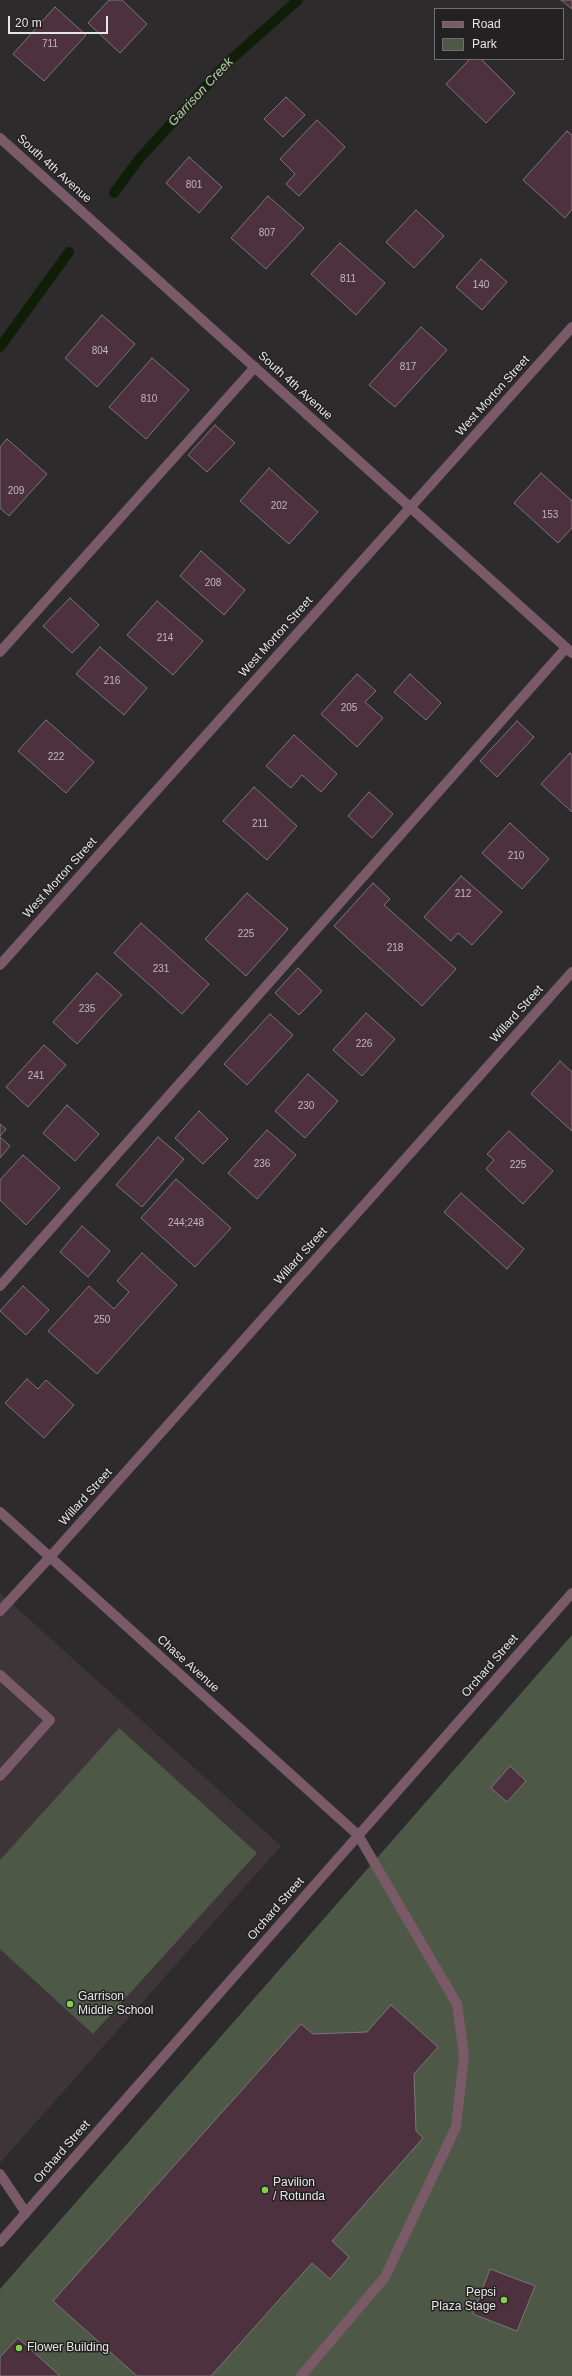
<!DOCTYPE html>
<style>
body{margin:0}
#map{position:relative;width:572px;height:2376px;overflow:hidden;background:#2e2b2c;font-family:Helvetica,sans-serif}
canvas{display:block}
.legend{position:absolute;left:434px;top:8px;width:130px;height:52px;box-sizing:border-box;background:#242122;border:1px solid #726f70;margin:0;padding:5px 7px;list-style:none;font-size:12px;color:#e6e4e5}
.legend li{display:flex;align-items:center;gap:8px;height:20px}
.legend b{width:20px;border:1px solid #726f70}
.scale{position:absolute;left:8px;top:16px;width:100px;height:18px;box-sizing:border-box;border:2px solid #e6e4e5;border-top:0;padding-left:5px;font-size:12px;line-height:14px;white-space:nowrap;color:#e6e4e5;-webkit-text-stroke:3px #242122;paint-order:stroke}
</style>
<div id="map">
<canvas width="572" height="2376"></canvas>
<ul class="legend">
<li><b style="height:5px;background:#7b5a68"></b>Road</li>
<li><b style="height:11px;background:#4d5946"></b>Park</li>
</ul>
<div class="scale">20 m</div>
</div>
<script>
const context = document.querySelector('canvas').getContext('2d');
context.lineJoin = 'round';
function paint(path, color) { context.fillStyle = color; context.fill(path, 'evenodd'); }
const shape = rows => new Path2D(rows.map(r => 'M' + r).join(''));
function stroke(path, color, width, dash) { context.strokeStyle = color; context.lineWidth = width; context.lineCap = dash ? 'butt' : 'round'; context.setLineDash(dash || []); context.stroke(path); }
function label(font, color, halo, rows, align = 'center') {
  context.font = font + ' Helvetica,sans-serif'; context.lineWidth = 3; context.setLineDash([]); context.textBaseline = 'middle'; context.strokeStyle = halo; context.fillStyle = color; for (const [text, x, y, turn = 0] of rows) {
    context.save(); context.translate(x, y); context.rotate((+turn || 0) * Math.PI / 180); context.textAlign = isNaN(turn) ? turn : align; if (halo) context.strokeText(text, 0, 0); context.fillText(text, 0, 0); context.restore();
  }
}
paint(shape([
 [0,1593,281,1846,0,2163]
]), '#3e3539');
paint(shape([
 [572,1635,572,2376,0,2376,0,2289],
 [119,1728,257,1853,93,2034,0,1949,0,1860]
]), '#4d5946');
stroke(shape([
 [114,193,139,159,227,63,298,0],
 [0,347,69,252]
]), '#101e07', 10);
const building = shape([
 [109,0,122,0,147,24,120,53,88,23,109,0],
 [561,0,572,0,572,9,561,0],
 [55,7,86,35,44,81,13,54,55,7],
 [470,59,481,59,515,93,486,123,446,84,470,59],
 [286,97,305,115,283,137,264,119,286,97],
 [317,120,345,147,299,196,286,184,295,174,280,159,317,120],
 [567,131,572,135,572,209,565,218,523,180,567,131],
 [189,157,222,187,199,213,166,183,189,157],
 [268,196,304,228,266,269,231,238,268,196],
 [416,210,444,236,414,268,386,242,416,210],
 [340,243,385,283,356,315,311,274,340,243],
 [481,259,507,282,482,310,456,287,481,259],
 [102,315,135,344,97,387,65,358,102,315],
 [421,327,447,350,395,407,369,385,421,327],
 [152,358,189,390,146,439,109,407,152,358],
 [215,425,235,443,207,472,188,455,215,425],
 [7,439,47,474,9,516,0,508,0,447,7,439],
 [269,468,318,512,289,544,240,501,269,468],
 [541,473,572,501,572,528,558,543,514,503,541,473],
 [201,551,245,590,224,615,180,576,201,551],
 [70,598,99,625,72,653,43,626,70,598],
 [157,601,203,641,173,675,127,635,157,601],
 [100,647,147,688,124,715,76,674,100,647],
 [357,674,376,691,365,702,383,718,357,747,321,714,357,674],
 [410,674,441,703,426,720,394,692,410,674],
 [46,720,94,762,66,793,18,751,46,720],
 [517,721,534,737,497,777,480,761,517,721],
 [294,735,337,774,321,792,302,775,291,788,266,766,294,735],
 [570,753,572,755,572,812,541,784,570,753],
 [254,787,297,826,267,860,223,821,254,787],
 [369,792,393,814,372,838,348,816,369,792],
 [510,823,549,859,522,889,482,853,510,823],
 [461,876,502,912,472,945,458,933,451,941,424,917,461,876],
 [373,883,390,899,384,905,456,969,422,1006,334,926,373,883],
 [247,893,288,929,246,976,205,939,247,893],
 [141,923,209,984,182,1014,114,953,141,923],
 [298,968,322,991,299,1015,275,993,298,968],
 [97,973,122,995,77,1044,53,1022,97,973],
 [366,1013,395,1039,362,1076,333,1050,366,1013],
 [270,1014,293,1035,247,1085,224,1064,270,1014],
 [44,1045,66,1065,28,1107,6,1087,44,1045],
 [560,1061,572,1072,572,1131,531,1094,560,1061],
 [308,1074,338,1101,305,1138,275,1111,308,1074],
 [67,1105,99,1134,75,1161,43,1133,67,1105],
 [199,1111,228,1139,203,1164,175,1138,199,1111],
 [0,1124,6,1129,0,1136,0,1124],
 [267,1130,296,1155,257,1199,228,1173,267,1130],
 [509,1131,553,1171,523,1204,486,1169,494,1160,487,1154,509,1131],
 [0,1137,10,1146,0,1158,0,1137],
 [158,1137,184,1159,142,1207,116,1185,158,1137],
 [23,1155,60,1188,26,1225,0,1200,0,1180,23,1155],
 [176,1179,231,1228,195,1267,141,1218,176,1179],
 [461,1193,524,1249,507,1269,444,1212,461,1193],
 [82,1226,110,1251,88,1277,60,1252,82,1226],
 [142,1253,177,1285,97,1374,48,1331,89,1286,114,1309,129,1292,117,1281,142,1253],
 [23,1286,49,1310,26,1335,0,1311,23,1286],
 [27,1379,38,1389,46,1380,74,1405,44,1438,5,1403,27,1379],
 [510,1766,526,1781,507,1802,491,1788,510,1766],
 [391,2005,438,2047,414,2074,416,2131,423,2138,332,2241,349,2257,330,2279,312,2263,211,2376,137,2376,53,2301,301,2024,313,2034,367,2032,391,2005],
 [490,2269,535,2286,517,2331,473,2314,490,2269],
 [18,2338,60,2376,0,2376,0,2357,18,2338]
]);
paint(building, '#4e313e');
stroke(building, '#7a7677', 1);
stroke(shape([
 [0,652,255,367],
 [0,1286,566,648],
 [0,1611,50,1557],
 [0,1675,50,1720,0,1776],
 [0,2174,26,2213],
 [301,2376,385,2277,456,2127,464,2056,457,2004,358,1835]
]), '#7b5a68', 10);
stroke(shape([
 [0,138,572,653],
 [0,965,572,327],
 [50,1557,572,972]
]), '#7b5a68', 10);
stroke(shape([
 [0,1512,358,1835],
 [0,2242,572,1593]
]), '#7b5a68', 10);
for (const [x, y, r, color] of [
 [70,2004,4,"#83d04e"],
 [265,2190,4,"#83d04e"],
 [504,2300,4,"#83d04e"],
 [19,2348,4,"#83d04e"]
]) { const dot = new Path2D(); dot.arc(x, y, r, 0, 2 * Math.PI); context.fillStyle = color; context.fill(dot); stroke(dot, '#242122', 1.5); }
label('10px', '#c0b7bb', null, [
 ["711",50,44],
 ["801",194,185],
 ["807",267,233],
 ["811",348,279],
 ["140",481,285],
 ["804",100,351],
 ["817",408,367],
 ["810",149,399],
 ["209",16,491],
 ["202",279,506],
 ["153",550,515],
 ["208",213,583],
 ["214",165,638],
 ["216",112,681],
 ["205",349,708],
 ["222",56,757],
 ["211",260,824],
 ["210",516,856],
 ["212",463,894],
 ["225",246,934],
 ["218",395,948],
 ["231",161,969],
 ["235",87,1009],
 ["226",364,1044],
 ["241",36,1076],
 ["230",306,1106],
 ["236",262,1164],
 ["225",518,1165],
 ["244;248",186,1223],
 ["250",102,1320]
]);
label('12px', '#e6e4e5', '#242122', [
 ["South 4th Avenue",54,169,42],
 ["South 4th Avenue",295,386,42],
 ["West Morton Street",493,396,-48],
 ["West Morton Street",276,637,-48],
 ["West Morton Street",60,878,-48],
 ["Willard Street",517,1014,-48],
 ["Willard Street",301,1256,-48],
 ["Willard Street",86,1497,-48],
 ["Chase Avenue",188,1664,42],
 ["Orchard Street",490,1666,-49],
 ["Orchard Street",276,1909,-49],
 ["Orchard Street",62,2152,-49]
]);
label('12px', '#e6e4e5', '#242122', [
 ["Garrison",78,1997],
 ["Middle School",78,2011],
 ["Pavilion",273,2183],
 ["/ Rotunda",273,2197],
 ["Pepsi",496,2293,"right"],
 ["Plaza Stage",496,2307,"right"],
 ["Flower Building",27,2348]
], 'left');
label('italic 13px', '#b0d09f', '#242122', [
 ["Garrison Creek",201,92,-47]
]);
</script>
